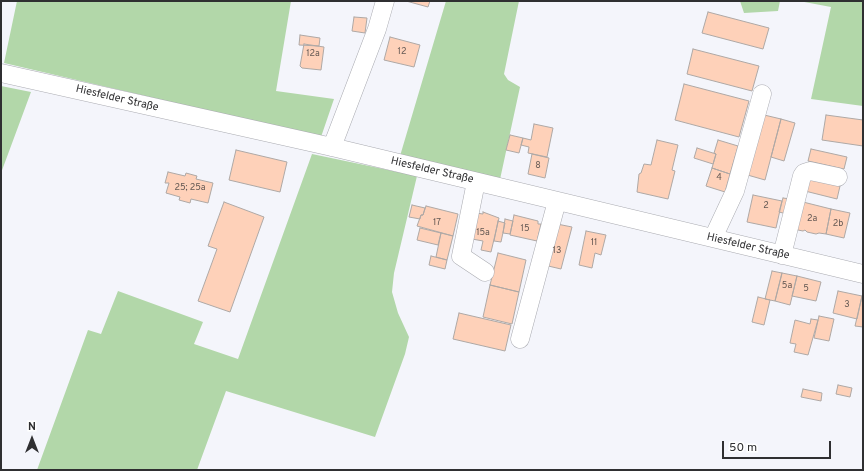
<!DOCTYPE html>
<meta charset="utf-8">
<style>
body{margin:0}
#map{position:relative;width:864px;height:471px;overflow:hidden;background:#f4f5fb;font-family:Overpass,sans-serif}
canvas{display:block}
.frame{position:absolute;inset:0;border:2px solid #2f2f31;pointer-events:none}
.north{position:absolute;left:12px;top:419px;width:40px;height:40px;-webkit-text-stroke:3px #fff;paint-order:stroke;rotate:0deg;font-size:11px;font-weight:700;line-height:16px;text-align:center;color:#2f2f31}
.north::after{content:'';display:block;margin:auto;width:14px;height:18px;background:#2f2f31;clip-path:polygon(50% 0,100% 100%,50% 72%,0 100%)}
.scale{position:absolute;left:722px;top:441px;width:109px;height:18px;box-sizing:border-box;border:2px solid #2f2f31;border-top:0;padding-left:5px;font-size:12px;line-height:14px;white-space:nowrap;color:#2f2f31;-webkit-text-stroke:3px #fff;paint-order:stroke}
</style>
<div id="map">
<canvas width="864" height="471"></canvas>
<div class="frame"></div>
<div class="north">N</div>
<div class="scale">50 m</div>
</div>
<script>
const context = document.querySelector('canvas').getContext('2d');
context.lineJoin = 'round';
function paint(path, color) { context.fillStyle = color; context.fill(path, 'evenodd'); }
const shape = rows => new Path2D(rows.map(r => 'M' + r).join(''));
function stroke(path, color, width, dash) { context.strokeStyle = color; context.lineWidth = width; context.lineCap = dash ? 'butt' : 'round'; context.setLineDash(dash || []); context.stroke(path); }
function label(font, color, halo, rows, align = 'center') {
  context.font = font + ' Overpass,sans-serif'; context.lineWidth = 4; context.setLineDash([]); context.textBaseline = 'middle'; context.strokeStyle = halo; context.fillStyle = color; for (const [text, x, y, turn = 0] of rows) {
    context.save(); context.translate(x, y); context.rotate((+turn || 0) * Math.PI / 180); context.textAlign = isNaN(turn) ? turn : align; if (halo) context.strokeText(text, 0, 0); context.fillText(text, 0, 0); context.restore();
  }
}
paint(shape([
 [17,1,291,1,276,91,334,99,321,137,4,63],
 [446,1,519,1,504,74,508,80,520,87,499,184,400,156],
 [740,1,780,1,778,11,744,13],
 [799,1,863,1,863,106,811,99,831,7],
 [1,86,31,92,1,173],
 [312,154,417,176,394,273,392,292,398,313,409,337,405,354,375,437,226,391,197,470,37,470,88,330,101,334,118,291,203,322,194,344,238,359]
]), '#b2d7a9');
const building = shape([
 [406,1,430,1,428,7,406,1],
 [708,12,769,28,763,49,702,33,708,12],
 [354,17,367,18,365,33,352,31,354,17],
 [300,35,320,38,319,46,299,45,300,35],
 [390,37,420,45,414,67,384,60,390,37],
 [304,44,324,47,321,70,302,68,300,66,304,44],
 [693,49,759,66,752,91,687,74,693,49],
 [684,84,749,101,739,137,675,120,684,84],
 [760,114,781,119,765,180,744,174,760,114],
 [826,115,863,120,863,146,822,140,826,115],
 [781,119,795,123,784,161,771,157,781,119],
 [534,124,553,128,547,157,528,153,529,147,521,145,523,138,531,140,534,124],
 [510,135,523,138,519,153,506,150,510,135],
 [657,140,678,145,672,170,675,171,668,199,637,192,639,174,641,173,644,164,651,165,657,140],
 [718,140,738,146,730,174,712,168,716,154,714,153,718,140],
 [697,148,716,154,713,164,694,158,697,148],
 [811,149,847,157,844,169,808,161,811,149],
 [236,150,287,162,280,192,229,180,236,150],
 [532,154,549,158,545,178,528,174,532,154],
 [712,168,730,174,725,192,706,186,712,168],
 [168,172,185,176,186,173,197,176,196,179,213,183,208,203,191,199,190,203,179,200,180,197,166,193,169,183,165,183,168,172],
 [804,178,840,186,837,199,801,190,804,178],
 [753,195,782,201,776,228,747,222,753,195],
 [783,198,790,199,787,214,779,212,783,198],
 [799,201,831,209,826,234,819,233,816,234,807,232,805,230,803,231,793,229,799,201],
 [224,202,264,217,230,312,198,301,217,249,208,246,224,202],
 [412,205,425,208,423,215,421,215,420,219,409,217,412,205],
 [426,206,458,214,453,236,417,226,421,215,423,215,426,206],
 [831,209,850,213,844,238,826,234,831,209],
 [483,212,499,218,491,252,481,250,483,241,472,239,476,213,483,214,483,212],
 [514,215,538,221,538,224,541,224,537,241,510,235,514,215],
 [505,219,513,221,510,234,503,233,505,219],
 [498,221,505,223,501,242,494,241,498,221],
 [557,224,572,227,561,269,544,265,557,224],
 [420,228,441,233,438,245,417,240,420,228],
 [586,231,606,235,601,255,595,253,592,268,579,265,586,231],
 [441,233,453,236,447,260,436,257,441,233],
 [498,253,526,260,519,292,490,285,498,253],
 [431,256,447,260,445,269,429,265,431,256],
 [772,271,782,273,775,301,765,299,772,271],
 [782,273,797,276,790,305,775,301,782,273],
 [797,276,821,282,816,301,792,296,797,276],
 [490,285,519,292,512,324,483,317,490,285],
 [838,291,862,296,857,319,833,313,838,291],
 [862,296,863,296,863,327,855,326,862,296],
 [758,297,770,300,764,325,752,322,758,297],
 [459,313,511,325,505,351,453,339,459,313],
 [819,316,834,319,829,341,814,338,819,316],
 [811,319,818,320,808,355,794,352,796,344,790,343,795,320,810,324,811,319],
 [838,385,852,388,850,397,836,394,838,385],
 [803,389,822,393,821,401,801,397,803,389]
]);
paint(building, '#fed1b9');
stroke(building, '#aea8a5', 1);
const minor = shape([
 [1,73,332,147,863,274],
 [332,147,377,29,385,1],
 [476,182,461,256,485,272],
 [713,238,735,191,762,94],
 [782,255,802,176,804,173,810,171,838,177],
 [520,339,557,201]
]);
stroke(minor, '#aaabb1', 19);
stroke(minor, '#fff', 18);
label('9px', '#635853', null, [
 ["12",402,52],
 ["12a",313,54],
 ["8",538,166],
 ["4",719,178],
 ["25; 25a",190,188],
 ["2",766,206],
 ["2a",812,219],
 ["17",437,223],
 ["2b",838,224],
 ["15",525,229],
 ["15a",483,233],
 ["11",594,243],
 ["13",557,251],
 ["5a",787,286],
 ["5",806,289],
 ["3",847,305]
]);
label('11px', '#2f2f31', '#fff', [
 ["Hiesfelder Straße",117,99,13],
 ["Hiesfelder Straße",432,171,13],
 ["Hiesfelder Straße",748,247,13]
]);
</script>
